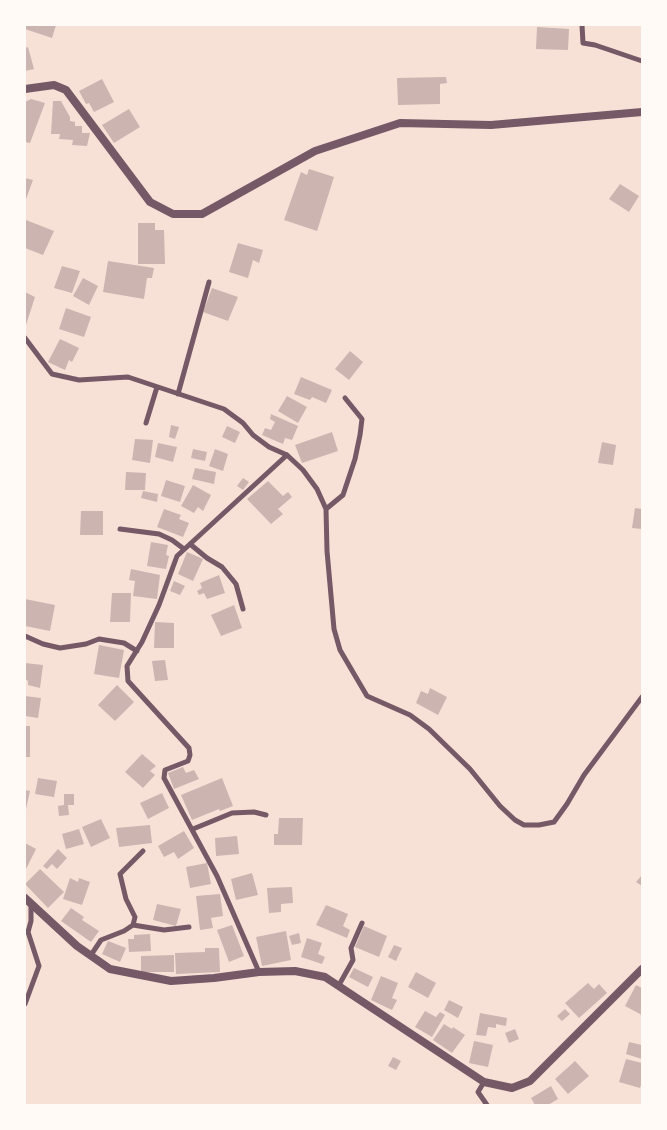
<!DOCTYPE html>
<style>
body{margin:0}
#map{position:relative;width:667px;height:1130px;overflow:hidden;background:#f7e1d7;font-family:Cabin,sans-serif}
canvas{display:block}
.frame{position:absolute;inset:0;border:26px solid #fffaf5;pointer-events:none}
</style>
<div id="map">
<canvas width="667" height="1130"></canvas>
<div class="frame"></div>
</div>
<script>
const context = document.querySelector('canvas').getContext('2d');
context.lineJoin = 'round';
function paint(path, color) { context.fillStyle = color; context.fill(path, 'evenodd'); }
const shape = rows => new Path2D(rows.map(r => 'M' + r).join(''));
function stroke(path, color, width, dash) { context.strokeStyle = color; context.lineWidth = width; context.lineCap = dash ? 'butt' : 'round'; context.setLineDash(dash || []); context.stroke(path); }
paint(shape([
 [25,25,56,25,52,38,25,29],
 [537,27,569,29,568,50,536,49],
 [28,47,34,69,25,71,25,48],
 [446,77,447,83,440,84,440,104,398,105,397,78],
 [102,79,114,102,94,112,89,103,86,104,79,91],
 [31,99,45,103,30,143,25,142,25,102],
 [53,101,61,101,70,117,70,121,75,122,75,126,82,126,82,133,90,133,87,146,72,145,73,140,59,139,60,134,51,134],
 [129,109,140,127,114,143,102,125],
 [309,169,334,177,317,231,284,220,301,172,307,175],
 [25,178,33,180,25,202],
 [620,184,639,196,629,212,609,199],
 [26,220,54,231,43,255,25,248],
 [138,223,155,223,155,230,164,230,165,264,138,264],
 [238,243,263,250,259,263,253,260,248,278,229,272],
 [108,261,154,268,152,278,147,278,144,299,103,292],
 [62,266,80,271,72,293,54,288],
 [83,278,98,286,89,305,73,296],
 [212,288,238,297,228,321,203,312],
 [25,292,35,297,26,325,25,323],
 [66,308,91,317,84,337,59,329],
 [60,339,79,348,72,362,69,360,65,370,48,362],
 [350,351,363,362,349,380,335,369],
 [301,377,332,390,326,403,312,397,310,400,294,394],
 [287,396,307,407,298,423,278,411],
 [271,414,298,426,292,440,285,438,283,444,262,435,265,428,271,430,275,422,270,419],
 [171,425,179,427,175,439,169,437],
 [227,426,240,432,235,443,222,437],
 [332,432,338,451,302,463,295,445],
 [135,439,153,440,150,463,132,460],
 [602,442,616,445,613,465,598,463],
 [158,443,177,447,173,462,155,457],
 [193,449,207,452,205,461,191,458],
 [215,449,228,454,223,471,209,466],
 [195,468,216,472,214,484,192,479],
 [126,472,146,473,145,490,125,490],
 [243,478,249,482,243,490,237,486],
 [166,480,185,486,180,502,161,496],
 [268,481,283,496,288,492,292,497,278,509,283,514,271,524,247,499],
 [193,485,211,495,203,511,198,507,194,513,181,506],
 [143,491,158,494,157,502,141,498],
 [635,508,642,509,642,529,632,528],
 [164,509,181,515,179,519,189,523,183,537,157,527],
 [81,511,103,511,103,535,80,535],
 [151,542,168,545,166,555,169,556,166,569,147,566],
 [187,552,203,559,193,581,178,574],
 [131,569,160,575,157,599,133,596,135,581,129,580],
 [219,575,225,593,207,599,204,593,199,595,197,591,202,588,200,583],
 [174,581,185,586,180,595,170,591],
 [112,593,131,593,130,622,110,622],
 [25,599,55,605,50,631,25,626],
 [234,605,242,628,221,636,211,615],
 [155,622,174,623,174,648,154,648],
 [99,645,124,650,119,678,94,674],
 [165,660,168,680,155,681,152,661],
 [25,663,43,665,40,688,28,685,28,681,25,679],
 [117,685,134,702,115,721,98,705],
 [430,688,447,697,438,715,416,703,421,691,428,694],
 [25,696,41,698,38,718,25,716],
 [25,726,30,726,30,757,25,757],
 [142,754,156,766,150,771,155,775,143,788,125,772],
 [183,767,186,773,194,770,199,779,174,789,168,773],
 [38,778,57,781,54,797,35,794],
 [222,778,233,806,220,811,219,809,192,820,181,795],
 [25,790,30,791,26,809,25,808],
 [162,793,169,808,148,819,140,803],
 [64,794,74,794,74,805,68,805,69,815,59,816,58,806,64,805],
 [279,818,303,818,302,845,274,845,274,834,278,834],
 [101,819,110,838,91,847,82,827],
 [150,825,152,843,119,847,116,828],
 [79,829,84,844,66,849,62,834],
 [184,831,194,848,178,859,174,852,164,857,158,846],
 [237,836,239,854,216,856,215,838],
 [25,843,36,849,25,871],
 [58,849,67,858,57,869,52,864,47,869,43,866],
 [207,863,211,884,190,888,186,867],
 [40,869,64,892,48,908,25,884],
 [252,873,258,895,236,900,231,879],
 [642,875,642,886,636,882],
 [70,878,78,882,79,878,90,882,82,905,63,899],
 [292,887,293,903,281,904,281,912,269,913,267,888],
 [220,894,223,916,211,918,213,928,200,930,196,896],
 [157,904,181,909,176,926,153,920],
 [326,905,348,914,343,926,350,930,347,938,316,925],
 [71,908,84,917,82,920,99,931,91,942,61,921],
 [232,925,244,956,229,962,217,930],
 [364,926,387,936,379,957,355,947],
 [286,931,291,960,262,966,256,937],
 [299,933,301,943,292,945,289,936],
 [150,934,151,951,129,952,128,939,134,939,134,935],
 [307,938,322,943,318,954,325,957,322,964,301,957],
 [108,941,126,948,120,962,102,954],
 [394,945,402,948,396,961,388,957],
 [205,948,219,948,220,972,176,974,175,953,205,952],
 [174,955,174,972,141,972,141,956],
 [354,968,373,977,368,987,349,977],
 [416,972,436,983,428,998,408,987],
 [381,976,398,983,392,998,397,1000,392,1010,371,1000],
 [588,983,594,989,599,984,607,993,579,1018,565,1003],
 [636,985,642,988,642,1015,625,1006],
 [449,1000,463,1007,458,1018,444,1010],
 [565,1009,570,1014,562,1021,557,1016],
 [425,1011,436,1017,440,1012,445,1015,432,1037,415,1027],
 [480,1013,507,1018,506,1026,496,1024,496,1028,488,1027,486,1036,476,1035],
 [444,1024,452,1029,453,1027,465,1035,452,1053,433,1040],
 [515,1029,519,1039,509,1043,505,1033],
 [474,1041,493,1045,488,1067,469,1063],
 [629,1042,642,1045,642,1059,626,1054],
 [393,1057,401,1061,396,1070,388,1066],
 [626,1059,642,1063,642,1082,640,1088,619,1082],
 [575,1061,589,1076,568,1094,555,1079],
 [551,1086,558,1099,548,1105,535,1105,531,1098]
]), '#ccb4b1');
stroke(shape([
 [582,25,583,43,595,45,642,61],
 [25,338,52,374,79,380,128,377,224,409,243,423,253,435,269,447,287,455,303,470,317,489,326,509,327,551,334,629,340,650,367,696,410,715,429,729,470,769,500,806,515,820,524,825,539,825,554,822,567,804,584,775,642,697],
 [178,394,209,282],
 [146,423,157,387],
 [326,509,343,495,355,459,360,435,362,419,345,398],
 [120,529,159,534,172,540,184,549],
 [190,544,207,558,222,567,236,584,243,609],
 [25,636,43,644,60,648,86,644,99,639,124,643,137,651],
 [193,829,232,813,254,812,266,815],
 [133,925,164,930,189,927],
 [91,955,101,940,124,931,133,925,135,917,126,899,120,874,143,851],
 [259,972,217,876,164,778,165,770,188,761,190,755,189,748,128,681,127,666,142,642,159,605,177,556,287,455],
 [339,985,353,960,351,948,362,923],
 [25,1004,39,966,28,932,31,921,31,903],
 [484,1082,478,1092,487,1105]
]), '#755966', 5);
stroke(shape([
 [25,89,54,85,66,90,150,202,173,214,202,214,315,151,400,123,491,125,642,112],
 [25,898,77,946,110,969,171,981,214,978,259,972,295,971,325,977,484,1082,512,1088,530,1081,642,969]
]), '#755966', 8);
</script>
